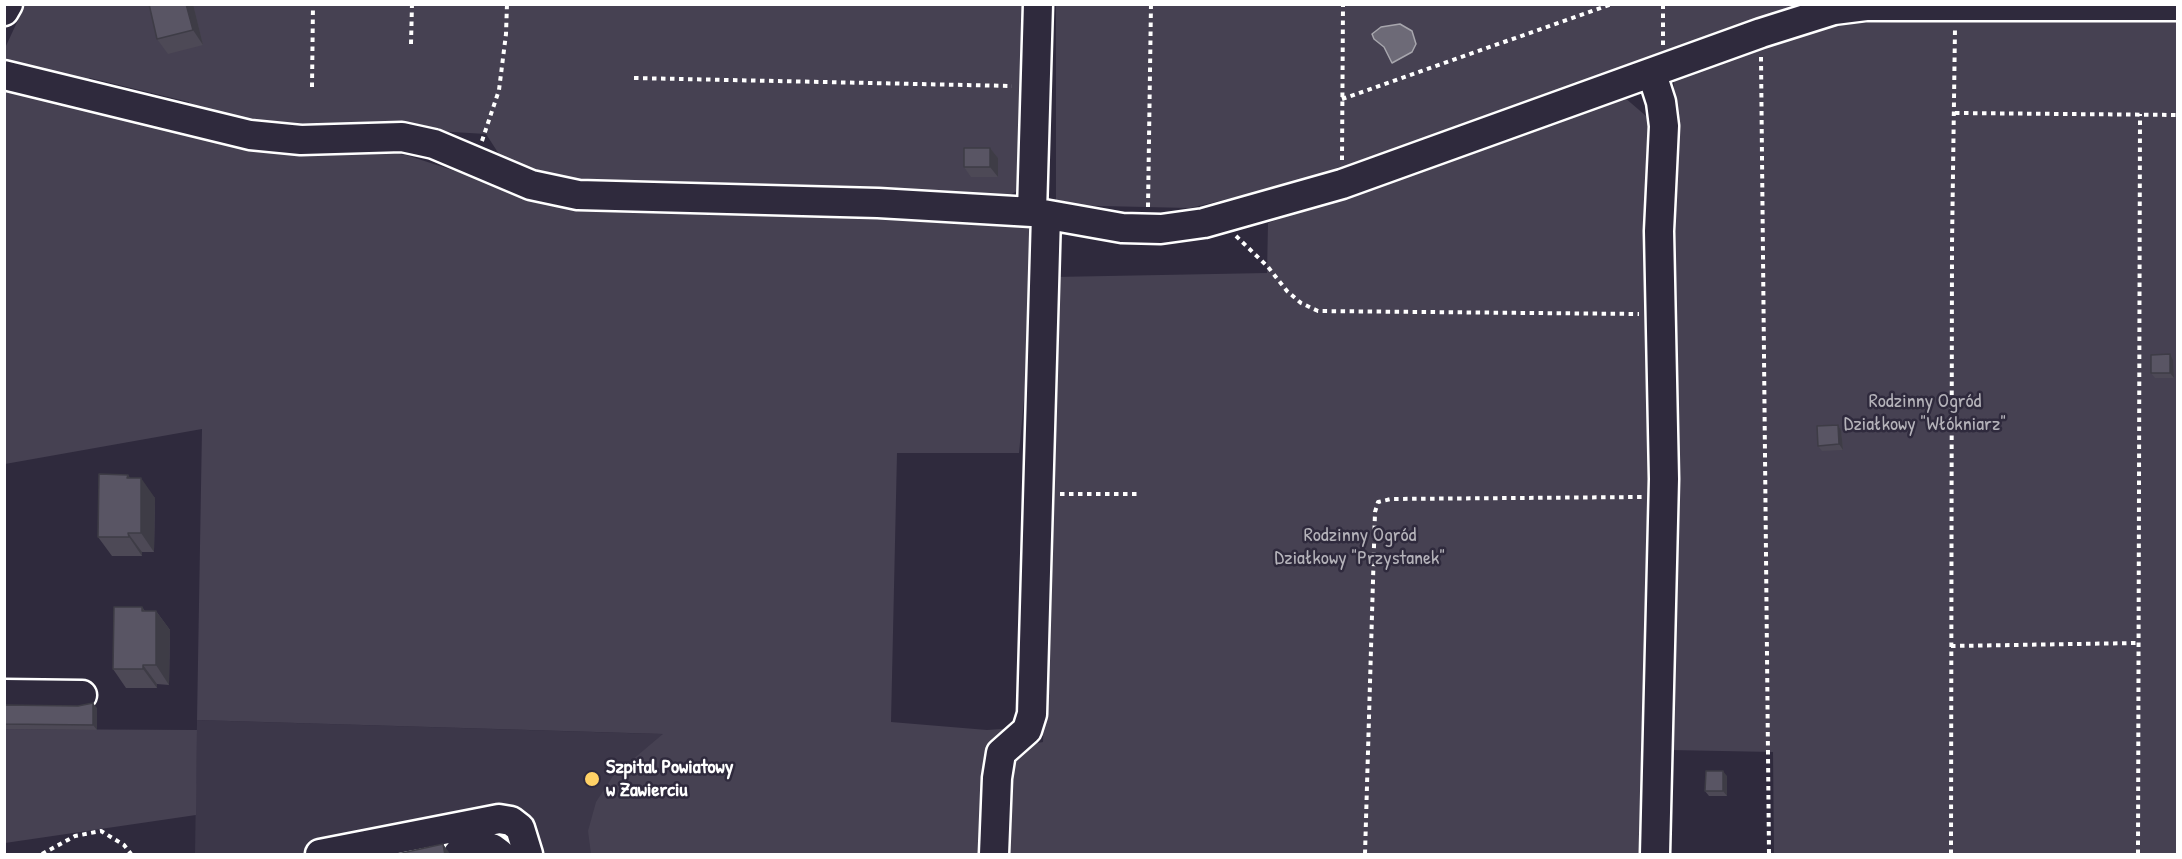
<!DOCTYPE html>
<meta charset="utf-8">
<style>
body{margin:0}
#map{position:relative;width:2182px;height:859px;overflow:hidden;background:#2f2a3d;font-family:"Patrick Hand",sans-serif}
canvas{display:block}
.frame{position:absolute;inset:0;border:6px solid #fff;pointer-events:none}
</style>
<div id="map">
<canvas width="2182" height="859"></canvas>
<div class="frame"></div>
</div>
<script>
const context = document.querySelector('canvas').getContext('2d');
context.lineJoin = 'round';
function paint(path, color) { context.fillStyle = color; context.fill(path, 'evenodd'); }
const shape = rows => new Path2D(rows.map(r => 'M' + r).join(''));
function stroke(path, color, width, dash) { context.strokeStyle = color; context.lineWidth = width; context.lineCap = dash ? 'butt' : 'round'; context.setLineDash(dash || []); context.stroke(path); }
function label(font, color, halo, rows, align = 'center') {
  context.font = font + ' "Patrick Hand",sans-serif'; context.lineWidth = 5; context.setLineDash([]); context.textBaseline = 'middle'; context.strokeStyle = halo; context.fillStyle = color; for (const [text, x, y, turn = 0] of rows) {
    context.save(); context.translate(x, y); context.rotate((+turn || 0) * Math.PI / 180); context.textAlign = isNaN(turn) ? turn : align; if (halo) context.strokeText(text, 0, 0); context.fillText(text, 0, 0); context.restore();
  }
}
paint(shape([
 [197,720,990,744,987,854,195,854]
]), '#3c3749');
paint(shape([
 [25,5,1028,5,1023,188,996,202,562,184,506,165,486,134,197,117,189,102,90,78,79,88,8,63,5,58,5,48],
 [1056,5,1810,5,1342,172,1190,208,1056,205],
 [1955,20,2177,20,2177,854,1774,854,1773,752,1670,750,1674,78,1838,24],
 [4,87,248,151,369,150,406,155,532,196,1031,222,1037,234,1034,294,1019,453,897,453,891,722,987,730,1015,728,1028,745,1043,742,1054,277,1267,273,1268,223,1624,97,1653,122,1647,854,591,854,588,831,596,802,613,776,663,734,197,720,202,429,5,464],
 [4,729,197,730,196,815,5,843]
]), '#464152');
const water = shape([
 [1400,24,1412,31,1416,44,1412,52,1392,63,1384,47,1374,39,1372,34,1381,27,1400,24]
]);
paint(water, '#6d6a77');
stroke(water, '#a7a6ad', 1.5);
const minor = shape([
 [4,11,8,4],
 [1652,74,1661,102,1664,126,1659,231,1664,479,1655,854],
 [4,75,250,135,301,140,402,137,434,144,531,185,578,195,878,203,1032,212,1122,228,1161,229,1204,223,1342,184,1761,33,1834,10,1866,6,2178,6],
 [1032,212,1038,4],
 [4,694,82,695],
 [320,854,499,819,511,821,520,828,528,854],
 [458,854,480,846,492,848,500,854],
 [994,854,997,778,1001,753,1027,730,1032,714,1046,215]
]);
stroke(minor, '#fff', 33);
stroke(shape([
 [411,44,412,4],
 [1663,45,1663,4],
 [1761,57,1769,854],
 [634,78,1012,86],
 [312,87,313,4],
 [1342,99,1612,4],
 [1955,113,2178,115],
 [482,141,499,90,506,34,507,4],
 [1342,160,1343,4],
 [1148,207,1151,4],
 [1236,236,1268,267,1287,291,1301,303,1318,311,1639,314],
 [1060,494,1141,494],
 [1951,646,2137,643],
 [42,854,75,836,101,831,124,845,131,854],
 [1365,854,1375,512,1378,502,1391,499,1642,497],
 [1951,854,1952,244,1955,28],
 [2138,854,2140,114]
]), '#fff', 4, [4.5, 4.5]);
stroke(minor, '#2f2a3d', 28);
paint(shape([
 [149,4,193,4,203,45,168,54,157,39],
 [990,148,998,158,998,177,971,177,964,167],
 [2170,354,2173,360,2174,378,2155,378,2151,373],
 [1838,425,1841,430,1843,450,1822,451,1818,446],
 [128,475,130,478,155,498,154,552,142,552,142,556,112,556,98,537],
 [142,607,145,611,156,611,170,630,169,685,157,684,157,688,126,688,113,669],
 [4,705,97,708,97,730,4,729],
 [1727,776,1727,796,1709,796,1705,791]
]), '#4d4956');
paint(shape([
 [186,4,193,4,203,45,193,30],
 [990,148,998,158,998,177,990,167],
 [2170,354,2173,360,2174,378,2170,373],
 [1838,425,1841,430,1843,450,1839,444],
 [128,475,141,494,141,478,155,498,154,552,141,533,127,478],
 [128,533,142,552,142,556,129,537],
 [142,607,156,626,156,611,170,630,169,685,156,665,142,611],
 [143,665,157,684,157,688,143,669],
 [93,703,97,708,97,730,93,725],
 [1723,771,1727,776,1727,796,1723,791],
 [443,844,451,855,445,855]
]), '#3e3c46');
const building = shape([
 [149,4,186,4,193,30,157,39,149,4],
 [964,148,990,148,990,167,964,167,964,148],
 [2170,354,2170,373,2151,373,2151,355,2170,354],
 [1838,425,1839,444,1818,446,1817,426,1838,425],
 [99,474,128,475,127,478,141,478,141,533,128,533,129,537,98,537,99,474],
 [114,607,142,607,142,611,156,611,156,665,143,665,143,669,113,669,114,607],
 [93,703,93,725,4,724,4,705,78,706,93,703],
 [1706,771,1723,771,1723,791,1705,791,1706,771],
 [443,844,445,855,393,855,443,844]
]);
paint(building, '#595564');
stroke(building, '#3e3c46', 1.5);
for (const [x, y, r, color] of [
 [592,779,8,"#ffd166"]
]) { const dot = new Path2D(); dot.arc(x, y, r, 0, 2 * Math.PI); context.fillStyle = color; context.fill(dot); stroke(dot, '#2f2a3d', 2); }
label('20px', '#b5b3ba', '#2f2a3d', [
 ["Rodzinny Ogród",1925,402],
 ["Działkowy \"Włókniarz\"",1925,425],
 ["Rodzinny Ogród",1360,536],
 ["Działkowy \"Przystanek\"",1360,559]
]);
label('bold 20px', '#fff', '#2f2a3d', [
 ["Szpital Powiatowy",606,768],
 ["w Zawierciu",606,791]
], 'left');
</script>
